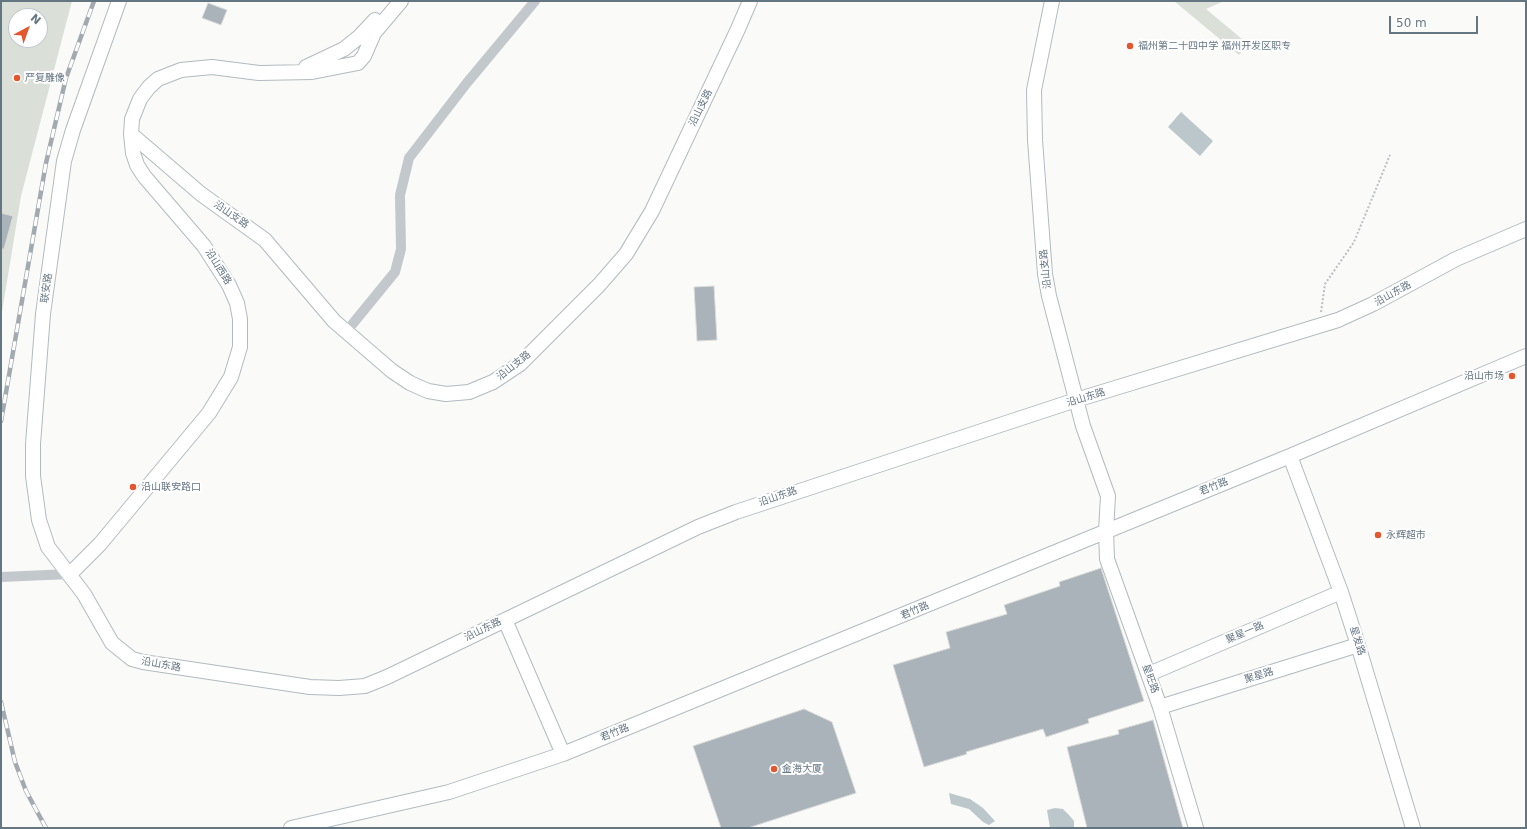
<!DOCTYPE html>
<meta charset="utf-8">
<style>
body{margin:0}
#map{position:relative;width:1527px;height:829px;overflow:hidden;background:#fafaf8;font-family:"DejaVu Sans",sans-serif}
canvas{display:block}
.frame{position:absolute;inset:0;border:2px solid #657683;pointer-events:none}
.north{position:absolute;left:8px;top:8px;width:40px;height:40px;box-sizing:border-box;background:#fff;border:1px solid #c1c8cd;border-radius:50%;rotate:41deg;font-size:11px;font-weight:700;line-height:16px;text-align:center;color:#657683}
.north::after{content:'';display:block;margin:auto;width:14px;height:18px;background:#e4572e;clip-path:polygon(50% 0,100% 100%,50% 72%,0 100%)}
.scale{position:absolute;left:1389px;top:16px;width:89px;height:18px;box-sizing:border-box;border:2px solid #657683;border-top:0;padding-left:5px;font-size:12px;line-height:14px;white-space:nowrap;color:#657683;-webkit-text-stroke:3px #fff;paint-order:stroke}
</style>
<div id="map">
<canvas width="1527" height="829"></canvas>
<div class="frame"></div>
<div class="north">N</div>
<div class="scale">50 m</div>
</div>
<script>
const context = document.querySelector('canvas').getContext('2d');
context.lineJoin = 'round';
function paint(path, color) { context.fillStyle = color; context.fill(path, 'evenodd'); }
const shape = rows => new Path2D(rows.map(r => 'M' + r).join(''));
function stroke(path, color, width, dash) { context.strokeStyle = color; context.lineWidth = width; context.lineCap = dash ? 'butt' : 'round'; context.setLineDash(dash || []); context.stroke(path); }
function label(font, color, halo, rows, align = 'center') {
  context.font = font + ' "DejaVu Sans","Noto Sans SC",sans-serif'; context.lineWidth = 4; context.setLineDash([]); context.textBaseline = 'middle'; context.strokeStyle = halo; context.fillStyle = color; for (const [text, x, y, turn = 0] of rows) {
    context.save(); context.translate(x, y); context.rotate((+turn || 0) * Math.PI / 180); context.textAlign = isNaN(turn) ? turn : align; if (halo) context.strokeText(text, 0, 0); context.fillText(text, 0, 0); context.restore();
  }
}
paint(shape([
 [1,1,72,1,21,196,1,318],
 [16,16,40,16,40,40,16,40],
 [1174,1,1224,1,1206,9,1248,44,1239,55]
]), '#dadfd7');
paint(shape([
 [1181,112,1213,141,1200,156,1168,127],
 [949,793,970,799,983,808,995,821,989,825,983,822,969,809,951,804],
 [1055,808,1063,809,1069,815,1074,821,1074,828,1050,828,1047,810]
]), '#bbc7cb');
const building = shape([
 [208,3,227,10,221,25,202,18,208,3],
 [1,213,13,216,4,249,1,249,1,213],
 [714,286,717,340,697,341,694,287,714,286],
 [1101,568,1144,701,1088,719,1089,723,1046,737,1043,729,966,752,967,754,924,767,893,665,950,648,946,632,1007,614,1004,605,1060,586,1059,582,1101,568],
 [804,709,832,722,856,793,748,828,721,828,693,746,804,709],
 [1153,720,1183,828,1087,828,1067,747,1119,734,1118,730,1153,720]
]);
paint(building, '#aab3b9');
stroke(building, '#dcdcda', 1);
const secondary = shape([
 [119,1,73,130,64,161,43,314,33,444,33,476,39,520,48,547,84,594,112,643,132,659,143,662,310,687,339,688,365,686,387,677,698,527,736,512,1076,400,1338,320,1373,304,1456,259,1526,229],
 [1052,1,1034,90,1035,140,1045,274,1049,296,1083,426,1108,496,1106,531,1107,559,1160,707,1196,828],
 [306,67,344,49,359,37,375,20],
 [131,134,201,194,265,240,334,321,392,371,410,383,428,391,446,394,469,392,493,382,520,364,599,285,626,254,652,211,738,29,750,1],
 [1290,456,1341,592,1358,645,1413,828],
 [70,574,100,544,209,413,231,377,240,347,240,319,237,303,229,285,204,246,144,176,137,165,133,153,131,134,132,119,140,99,149,87,158,79,181,70,212,67,259,73,312,72,358,63,364,56,374,33,401,1],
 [505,620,563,754],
 [1149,674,1341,592],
 [1160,707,1358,645],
 [291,828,449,792,563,754,1290,456,1526,356]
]);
stroke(secondary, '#b3babf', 16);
stroke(shape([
 [1321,312,1325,284,1354,242,1390,155]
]), '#bbbfc2', 2, [2, 2]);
stroke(shape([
 [346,332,395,272,401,249,400,195,409,158,466,84,535,1],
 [1,577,70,574]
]), '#c3c8cc', 10);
stroke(secondary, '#fff', 14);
const rail = shape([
 [1,421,46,163,66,78,94,1],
 [1,702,15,762,26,791,46,828]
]);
stroke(rail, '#a2aab0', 4.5);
stroke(rail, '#fff', 3, [9]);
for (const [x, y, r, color] of [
 [1130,46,4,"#e4572e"],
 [17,78,4,"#e4572e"],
 [1512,376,4,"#e4572e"],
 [133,487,4,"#e4572e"],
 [1378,535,4,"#e4572e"],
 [774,769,4,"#e4572e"]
]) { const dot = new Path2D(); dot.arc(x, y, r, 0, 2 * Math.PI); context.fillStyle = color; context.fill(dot); stroke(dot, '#fff', 1.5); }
label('10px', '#657683', '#fff', [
 ["福州第二十四中学 福州开发区职专",1138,46],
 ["严复雕像",25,78],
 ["沿山市场",1504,376,"right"],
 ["沿山联安路口",141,487],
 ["永辉超市",1386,535],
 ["金海大厦",782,769]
], 'left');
label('10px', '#657683', '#fff', [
 ["沿山支路",701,108,-64],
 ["沿山支路",231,215,35],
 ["沿山西路",218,267,58],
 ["沿山支路",1046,269,-96],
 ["联安路",47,288,-82],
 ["沿山东路",1393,294,-29],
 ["沿山支路",514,366,-39],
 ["沿山东路",1086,398,-17],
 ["君竹路",1214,487,-22],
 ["沿山东路",778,497,-19],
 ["君竹路",915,611,-23],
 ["沿山东路",483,630,-26],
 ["聚星一路",1245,633,-23],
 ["星发路",1357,641,72],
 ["沿山东路",161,665,10],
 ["聚星路",1259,676,-17],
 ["星旺路",1150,679,70],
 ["君竹路",615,733,-22]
]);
</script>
